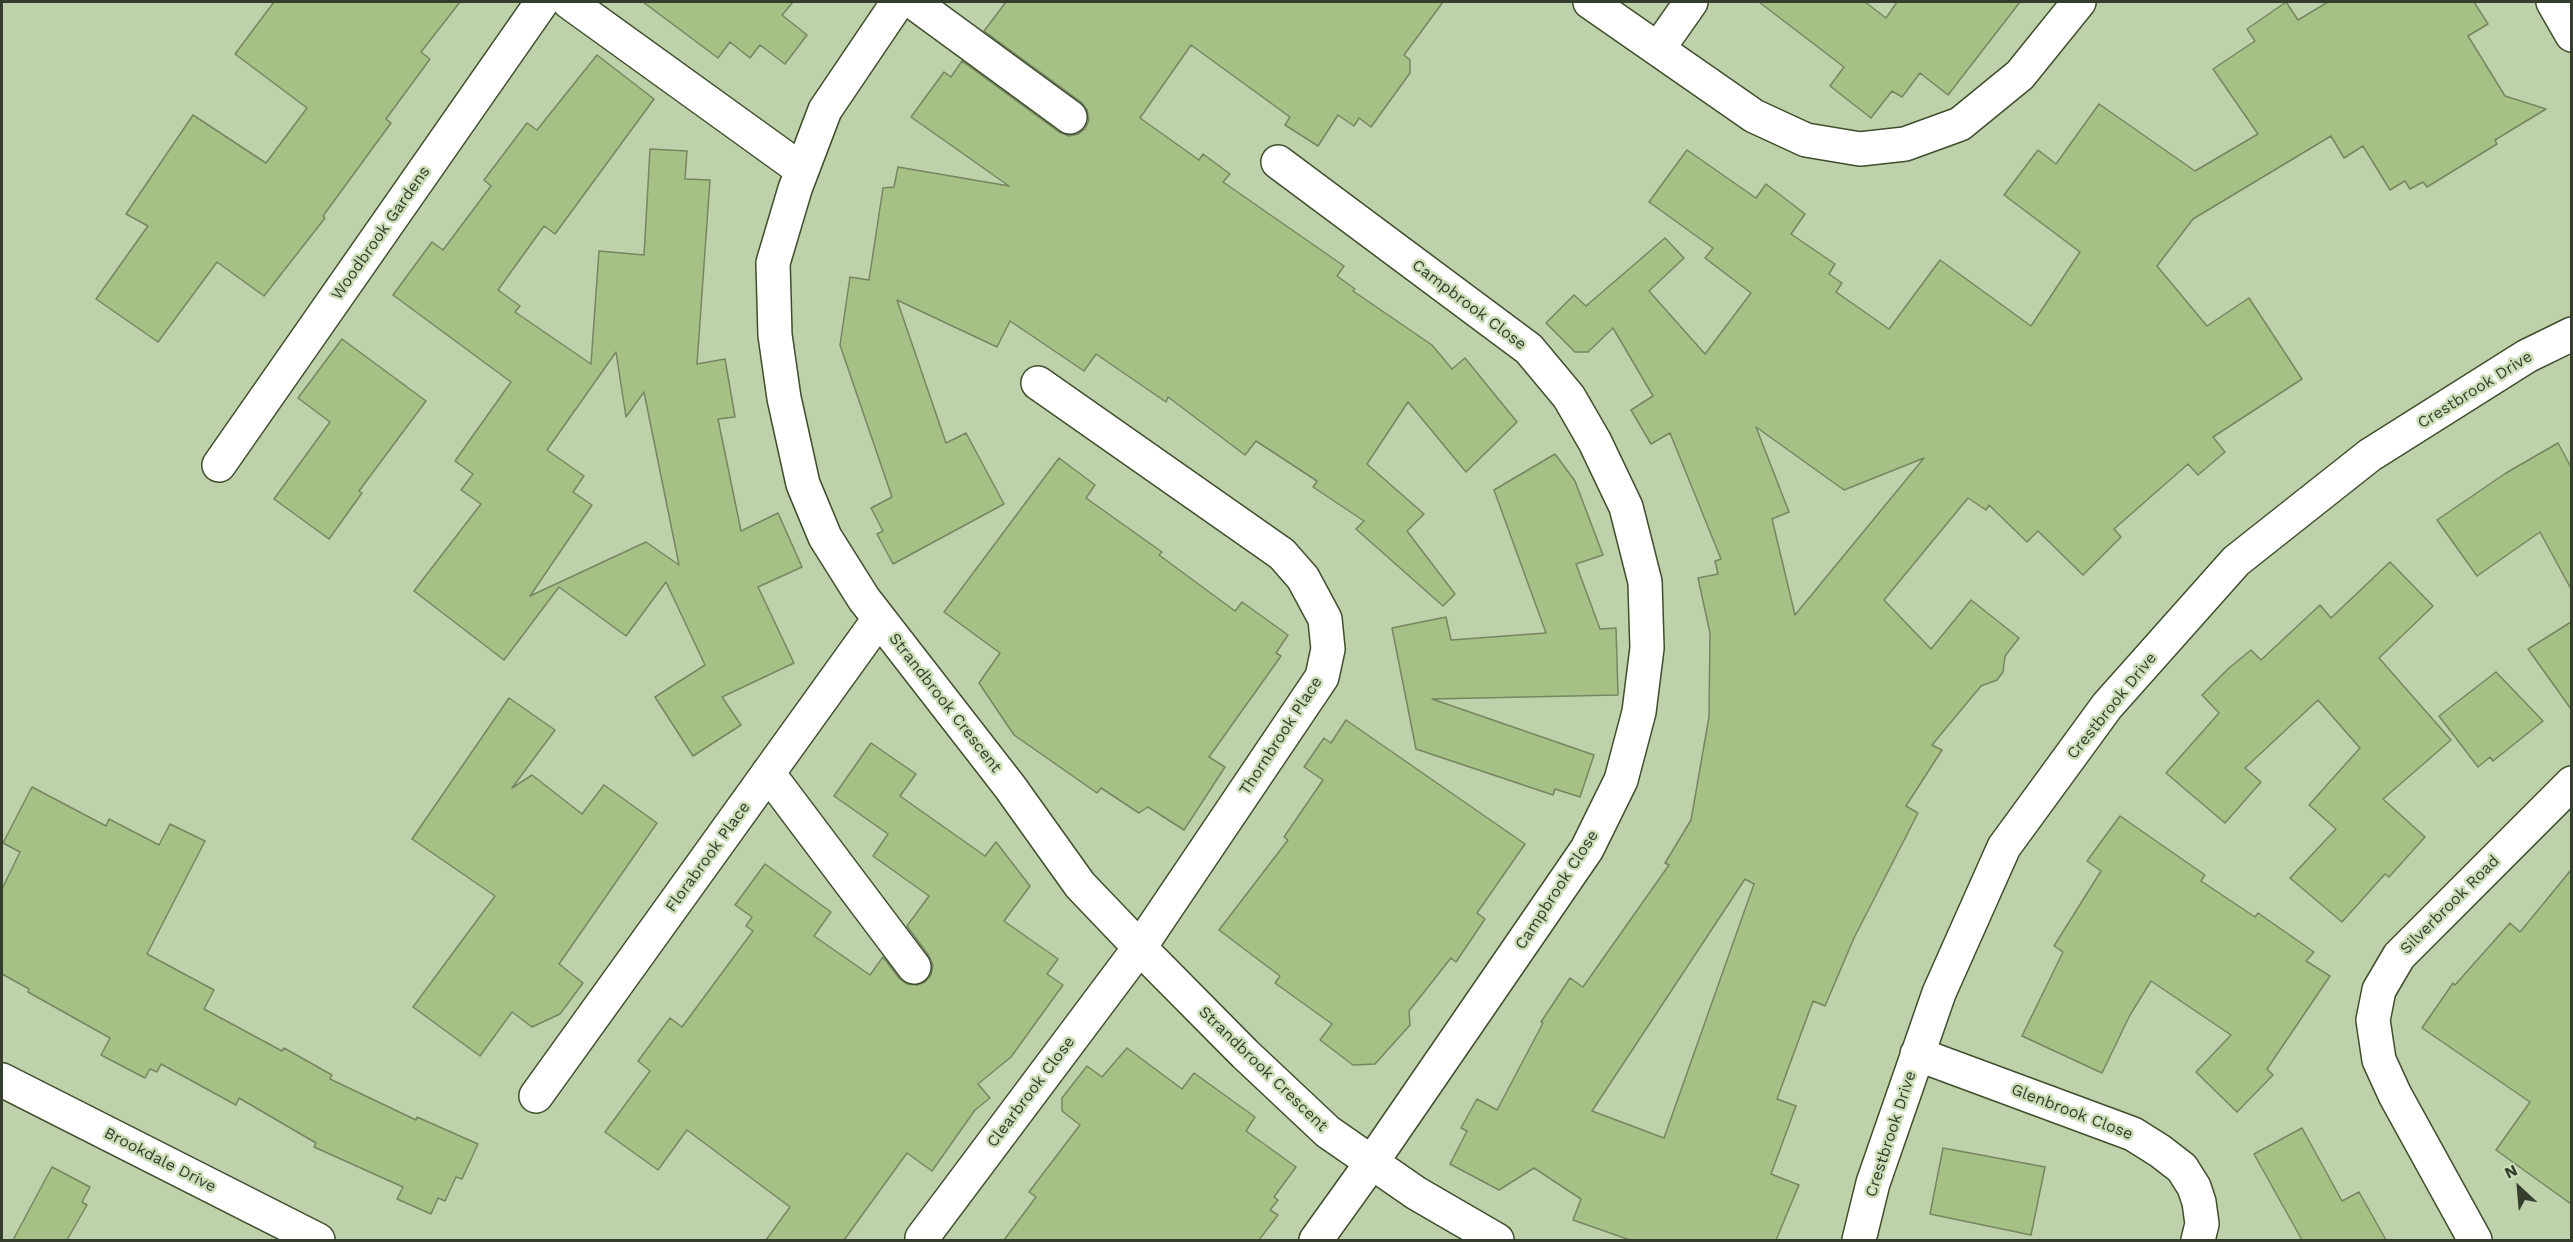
<!DOCTYPE html>
<style>
body{margin:0}
#map{position:relative;width:2573px;height:1242px;overflow:hidden;background:#bfd1aa;font-family:"Work Sans",sans-serif}
canvas{display:block}
.frame{position:absolute;inset:0;border:3px solid #353d2d;pointer-events:none}
.north{position:absolute;left:2489px;top:1158px;width:60px;height:60px;-webkit-text-stroke:4px #ccdeb7;paint-order:stroke;rotate:334deg;font-size:16px;font-weight:700;line-height:24px;text-align:center;color:#353d2d}
.north::after{content:'';display:block;margin:auto;width:21px;height:27px;background:#353d2d;clip-path:polygon(50% 0,100% 100%,50% 72%,0 100%)}
</style>
<div id="map">
<canvas width="2573" height="1242"></canvas>
<div class="frame"></div>
<div class="north">N</div>
</div>
<script>
const context = document.querySelector('canvas').getContext('2d');
context.lineJoin = 'round';
function paint(path, color) { context.fillStyle = color; context.fill(path, 'evenodd'); }
const shape = rows => new Path2D(rows.map(r => 'M' + r).join(''));
function stroke(path, color, width, dash) { context.strokeStyle = color; context.lineWidth = width; context.lineCap = dash ? 'butt' : 'round'; context.setLineDash(dash || []); context.stroke(path); }
function label(font, color, halo, rows, align = 'center') {
  context.font = font + ' "Work Sans",sans-serif'; context.lineWidth = 5; context.setLineDash([]); context.textBaseline = 'middle'; context.strokeStyle = halo; context.fillStyle = color; for (const [text, x, y, turn = 0] of rows) {
    context.save(); context.translate(x, y); context.rotate((+turn || 0) * Math.PI / 180); context.textAlign = isNaN(turn) ? turn : align; if (halo) context.strokeText(text, 0, 0); context.fillText(text, 0, 0); context.restore();
  }
}
const building = shape([
 [274,2,460,2,421,52,430,59,386,119,391,123,323,216,325,218,264,296,217,262,158,342,96,299,148,226,126,214,193,115,266,163,307,108,235,54,274,2],
 [643,2,793,2,782,15,807,35,785,64,760,45,750,58,730,42,718,58,643,2],
 [1006,2,1443,2,1404,55,1410,60,1410,73,1371,127,1359,118,1354,126,1338,115,1318,146,1285,125,1290,117,1191,45,1140,118,1199,160,1203,154,1230,174,1223,182,1344,266,1337,276,1355,289,1353,291,1432,345,1452,369,1465,358,1517,422,1466,472,1408,402,1367,464,1424,514,1407,531,1455,594,1443,606,1356,529,1364,521,1313,487,1317,481,1256,441,1245,455,1168,397,1166,402,1096,354,1084,371,1010,321,997,347,897,300,946,443,966,433,1004,504,893,564,877,534,883,531,871,508,892,497,840,345,850,277,869,280,883,188,894,187,898,167,1009,186,911,117,944,72,951,77,962,61,1059,132,1069,136,1078,134,1085,129,1089,120,1087,110,1081,102,984,31,1006,2],
 [1759,2,1865,2,1886,18,1897,2,2020,2,1948,95,1920,73,1902,97,1892,91,1871,118,1830,86,1844,67,1759,2],
 [2286,2,2298,20,2328,2,2474,2,2488,24,2468,36,2505,96,2546,109,2495,140,2497,144,2427,187,2423,182,2410,189,2405,181,2390,190,2363,146,2344,158,2331,136,2193,219,2157,266,2207,326,2249,298,2302,379,2213,437,2225,452,2198,475,2188,464,2114,529,2121,537,2083,575,2038,531,2027,542,1989,505,1986,510,1968,498,1884,600,1931,649,1971,600,2019,638,2005,656,2003,672,1997,680,1981,686,1932,745,1942,750,1906,806,1918,813,1854,938,1825,1006,1813,1001,1777,1099,1796,1106,1771,1174,1799,1185,1776,1240,1630,1240,1573,1220,1581,1199,1534,1168,1499,1190,1450,1164,1467,1131,1461,1128,1477,1099,1497,1110,1543,1023,1541,1022,1570,978,1583,987,1669,865,1665,863,1691,820,1709,717,1710,633,1698,578,1718,574,1715,561,1721,559,1670,433,1651,444,1631,410,1653,396,1613,328,1588,352,1575,352,1546,323,1574,295,1586,306,1665,238,1684,258,1649,291,1705,354,1751,293,1705,258,1713,248,1649,202,1687,150,1756,198,1766,184,1805,214,1791,234,1835,264,1829,274,1842,283,1836,292,1889,329,1940,260,2031,326,2080,252,2004,195,2038,150,2056,164,2099,104,2195,171,2258,134,2213,69,2255,41,2247,29,2286,2],
 [1756,427,1844,490,1924,458,1795,615,1772,519,1789,512,1756,427],
 [1745,879,1754,884,1664,1138,1592,1111,1745,879],
 [597,55,654,99,555,234,544,226,498,290,520,306,515,312,591,364,599,251,644,255,650,149,687,151,685,179,710,180,697,364,725,359,735,417,718,419,741,531,778,513,802,567,758,587,794,663,722,697,741,725,693,756,655,697,705,665,666,582,626,636,559,587,504,660,414,591,481,504,461,490,473,474,455,461,511,382,393,295,432,242,443,250,491,186,484,180,527,123,537,130,597,55],
 [616,352,626,417,644,392,679,565,646,542,530,596,592,505,573,492,584,476,547,450,616,352],
 [342,339,426,401,359,491,362,493,329,539,274,499,330,422,298,398,342,339],
 [2558,443,2571,467,2571,589,2540,532,2477,576,2437,520,2506,473,2558,443],
 [1555,454,1575,481,1603,555,1576,564,1600,629,1616,628,1618,695,1432,699,1594,755,1580,797,1555,789,1553,795,1416,749,1392,628,1446,617,1451,640,1546,633,1494,490,1555,454],
 [1059,458,1095,485,1086,498,1162,552,1159,555,1235,611,1242,602,1288,635,1276,653,1281,656,1209,757,1225,767,1184,830,1148,807,1139,813,1101,788,1097,793,1014,735,979,683,1000,653,944,612,1059,458],
 [2390,562,2433,606,2379,658,2451,740,2383,799,2425,837,2389,877,2385,874,2342,922,2290,878,2336,829,2309,805,2360,748,2318,700,2245,768,2261,782,2225,823,2166,773,2219,713,2202,695,2229,668,2251,650,2261,660,2320,605,2331,618,2390,562],
 [2571,622,2571,709,2528,649,2571,622],
 [2496,672,2543,721,2493,761,2490,757,2478,767,2439,716,2496,672],
 [509,698,555,730,512,788,532,775,582,814,604,785,657,823,559,964,583,983,560,1014,532,1027,512,1012,480,1056,413,1007,495,896,412,839,509,698],
 [1346,720,1525,844,1477,913,1485,919,1456,962,1451,958,1409,1011,1410,1025,1375,1064,1353,1065,1320,1040,1332,1024,1275,983,1280,976,1219,930,1288,840,1284,837,1323,780,1304,767,1324,738,1331,743,1346,720],
 [871,743,916,774,900,796,985,856,996,842,1030,886,1004,921,1058,959,1047,974,1063,985,1011,1057,978,1084,990,1098,975,1110,932,1171,907,1153,844,1240,766,1240,790,1207,687,1130,658,1170,605,1132,650,1071,638,1061,670,1018,682,1027,753,931,746,926,752,917,735,905,765,864,831,912,814,936,870,975,883,957,899,978,907,984,917,985,925,982,931,975,933,965,929,956,907,926,929,896,873,856,888,834,834,796,871,743],
 [32,787,106,826,109,819,159,845,170,824,205,841,147,954,214,990,204,1009,282,1051,284,1048,332,1075,330,1079,416,1120,417,1117,478,1144,462,1179,456,1177,445,1201,438,1198,431,1214,397,1199,403,1187,314,1147,316,1143,239,1098,236,1105,161,1064,157,1072,150,1069,145,1078,101,1055,110,1038,28,992,29,989,2,974,2,889,20,852,3,843,32,787],
 [2120,816,2205,875,2201,881,2255,917,2258,913,2314,952,2306,961,2330,976,2267,1069,2273,1075,2237,1112,2196,1072,2231,1035,2151,981,2130,1015,2102,1073,2022,1036,2063,952,2054,946,2101,871,2087,861,2120,816],
 [2571,870,2571,1204,2496,1150,2530,1102,2422,1028,2453,983,2455,985,2510,923,2520,932,2571,870],
 [1127,1048,1182,1089,1194,1073,1255,1117,1246,1131,1296,1167,1274,1197,1278,1200,1270,1210,1278,1215,1259,1240,1004,1240,1036,1197,1029,1192,1080,1125,1062,1111,1062,1098,1087,1066,1102,1077,1127,1048],
 [2302,1128,2342,1201,2359,1192,2386,1240,2302,1240,2254,1154,2302,1128],
 [1943,1148,2045,1167,2031,1235,1930,1214,1943,1148],
 [52,1167,90,1187,82,1202,87,1205,67,1240,13,1240,52,1167]
]);
paint(building, '#a6c185');
stroke(building, '#758661', 1.5);
const minor = shape([
 [569,2,802,170],
 [898,2,825,110,795,189,773,263,775,335,784,398,803,484,825,537,864,599,1010,787,1080,885,1145,953,1245,1054,1328,1132,1416,1193,1497,1240],
 [913,2,1070,117],
 [1590,2,1754,116,1806,140,1860,149,1905,144,1960,124,2020,75,2079,2],
 [2553,2,2572,35],
 [1658,49,1691,2],
 [1278,162,1529,349,1569,397,1595,442,1626,507,1645,582,1647,648,1639,712,1621,780,1587,849,1372,1162,1316,1240],
 [219,465,542,2],
 [768,773,914,967],
 [1917,1054,2133,1134,2160,1151,2182,1168,2194,1187,2199,1202,2202,1224,2198,1240],
 [2,1080,318,1240],
 [536,1096,879,619],
 [922,1238,1140,947,1322,677,1328,649,1325,619,1303,578,1282,554,1038,383],
 [1859,1240,1873,1183,1939,993,2004,847,2107,706,2236,561,2370,455,2527,356,2572,334],
 [2475,1240,2395,1095,2379,1060,2373,1020,2379,990,2399,956,2572,783]
]);
stroke(minor, '#3f4e2c', 36);
stroke(minor, '#fff', 33);
label('16px', '#353d2d', '#ccdeb7', [
 ["Woodbrook Gardens",381,233,-55],
 ["Campbrook Close",1469,305,37],
 ["Crestbrook Drive",2475,390,-32],
 ["Strandbrook Crescent",945,703,52],
 ["Crestbrook Drive",2112,706,-51],
 ["Thornbrook Place",1281,736,-57],
 ["Florabrook Place",708,857,-54],
 ["Campbrook Close",1557,890,-57],
 ["Silverbrook Road",2450,905,-45],
 ["Strandbrook Crescent",1263,1069,44],
 ["Clearbrook Close",1031,1092,-53],
 ["Glenbrook Close",2072,1112,21],
 ["Crestbrook Drive",1891,1134,-72],
 ["Brookdale Drive",160,1160,27]
]);
</script>
